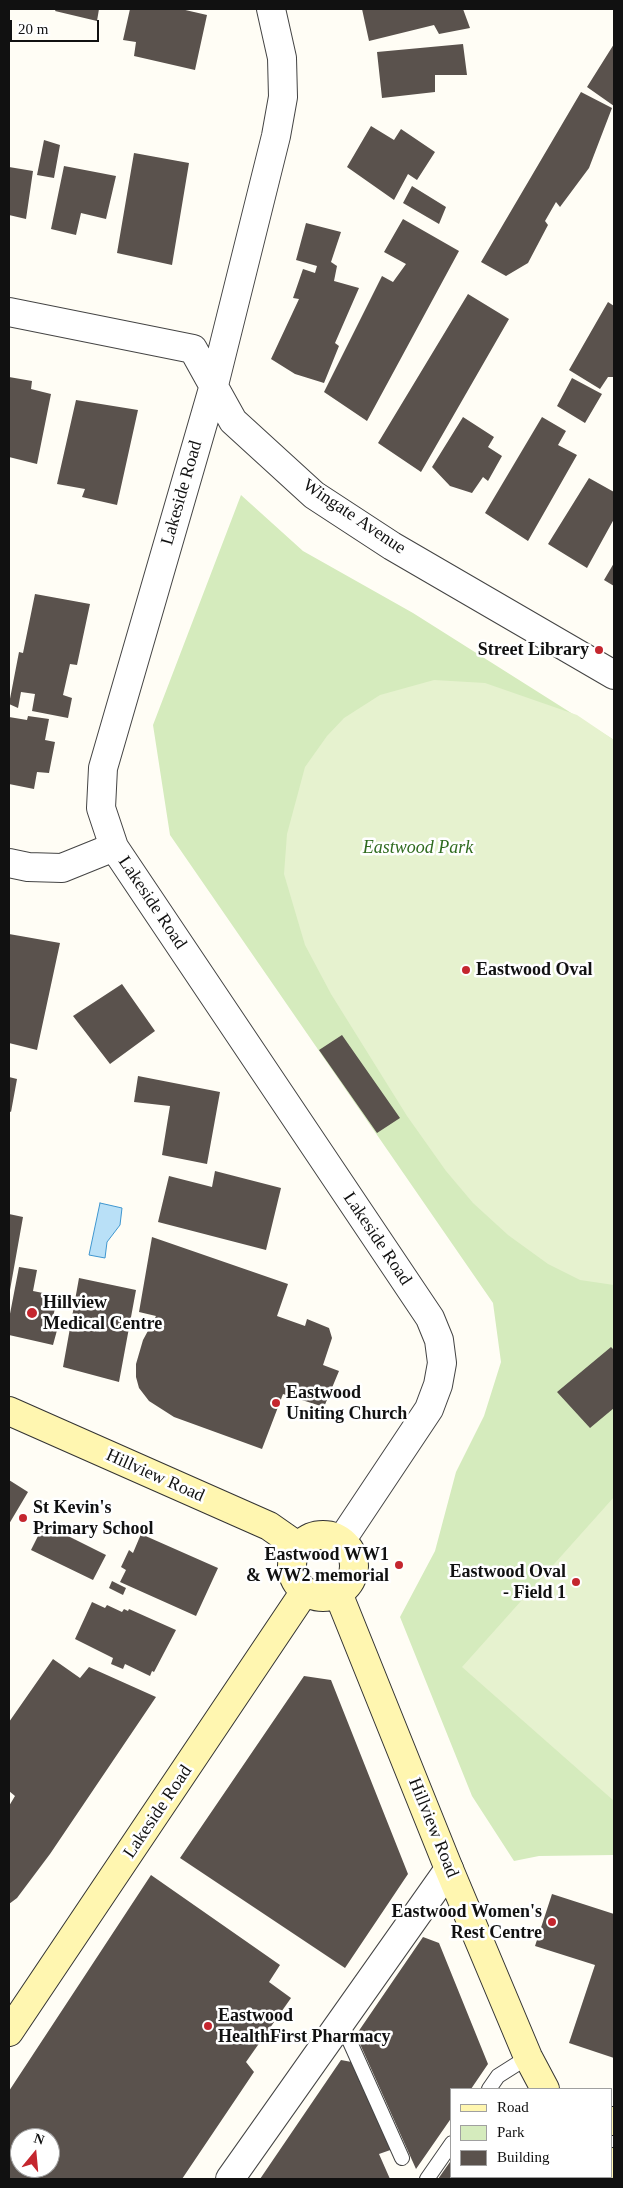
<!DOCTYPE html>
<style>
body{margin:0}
#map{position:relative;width:623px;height:2188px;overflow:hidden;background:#fffdf5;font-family:Georgia,serif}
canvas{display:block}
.frame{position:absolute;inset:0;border:10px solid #111;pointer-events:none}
.legend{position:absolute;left:450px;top:2088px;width:162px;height:90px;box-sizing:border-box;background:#fff;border:1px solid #a0a0a0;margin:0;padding:6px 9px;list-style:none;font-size:15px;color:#111}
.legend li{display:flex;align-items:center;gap:10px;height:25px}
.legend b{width:25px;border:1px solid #a0a0a0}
.north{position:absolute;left:10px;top:2128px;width:50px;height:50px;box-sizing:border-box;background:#fff;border:1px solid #a0a0a0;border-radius:50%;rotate:17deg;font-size:14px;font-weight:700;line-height:20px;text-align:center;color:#111}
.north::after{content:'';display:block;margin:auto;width:18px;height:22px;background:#c4262e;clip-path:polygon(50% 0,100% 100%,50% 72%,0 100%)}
.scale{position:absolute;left:10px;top:20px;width:89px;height:22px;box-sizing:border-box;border:2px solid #111;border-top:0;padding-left:6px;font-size:15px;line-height:18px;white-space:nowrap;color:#111;-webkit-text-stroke:4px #fff;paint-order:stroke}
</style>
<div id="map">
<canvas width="623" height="2188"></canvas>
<div class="frame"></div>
<ul class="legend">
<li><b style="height:6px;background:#fff6b0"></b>Road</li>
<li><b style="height:14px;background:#d5ebbd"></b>Park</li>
<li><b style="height:14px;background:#5a524d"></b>Building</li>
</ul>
<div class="north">N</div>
<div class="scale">20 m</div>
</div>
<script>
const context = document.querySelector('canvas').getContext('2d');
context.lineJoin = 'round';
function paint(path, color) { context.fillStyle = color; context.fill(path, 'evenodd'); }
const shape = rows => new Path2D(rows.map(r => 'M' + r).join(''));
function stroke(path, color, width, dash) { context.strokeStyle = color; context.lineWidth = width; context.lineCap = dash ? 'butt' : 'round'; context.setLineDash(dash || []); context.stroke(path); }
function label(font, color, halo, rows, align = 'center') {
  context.font = font + ' Georgia,serif'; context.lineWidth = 5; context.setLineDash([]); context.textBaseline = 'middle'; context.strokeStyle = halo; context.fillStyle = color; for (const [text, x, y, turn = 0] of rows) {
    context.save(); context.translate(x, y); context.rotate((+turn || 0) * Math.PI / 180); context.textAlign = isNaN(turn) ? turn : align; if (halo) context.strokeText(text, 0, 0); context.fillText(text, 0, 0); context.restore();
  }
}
paint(shape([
 [241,495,303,551,413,613,614,740,614,1855,539,1856,514,1861,472,1796,400,1617,435,1551,456,1472,484,1416,501,1362,493,1303,170,835,153,725]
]), '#d5ebbd');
paint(shape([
 [434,680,485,683,577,715,614,740,614,1285,580,1280,548,1264,508,1235,473,1203,446,1171,407,1116,331,994,305,945,284,874,287,834,305,767,327,736,344,718,380,695],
 [614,1497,614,1801,462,1667]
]), '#e6f2cf');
const water = shape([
 [100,1203,122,1208,120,1225,107,1242,105,1258,89,1255,100,1203]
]);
paint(water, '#b9e0f7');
stroke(water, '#3f96cf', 1);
paint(shape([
 [56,9,99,9,97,21,55,11],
 [130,9,181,9,207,15,195,70,134,56,136,42,123,40],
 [362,9,463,9,470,28,439,34,434,25,369,41],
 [463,44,467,75,435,75,435,92,382,98,377,52],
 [614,44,614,106,587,87],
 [581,92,612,108,589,168,560,207,556,202,545,221,548,225,528,263,506,276,481,262],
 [371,126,394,140,401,129,435,152,417,180,408,174,394,200,347,167],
 [44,140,60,145,54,178,37,175],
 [134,153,189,163,172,265,117,253],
 [64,166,116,176,106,219,81,213,76,235,51,229],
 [9,167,33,171,26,219,9,215],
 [412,186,446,207,439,224,403,203],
 [403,219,459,251,367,421,324,392,382,276,393,282,406,264,384,252],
 [306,223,341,232,331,262,337,266,334,281,359,288,335,343,339,346,324,383,295,374,271,359,299,299,293,298,303,269,315,273,317,266,296,260],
 [468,294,509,319,421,472,378,443],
 [608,302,614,306,614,377,608,377,600,389,569,370],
 [9,377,32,381,31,389,51,394,37,464,9,457],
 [572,378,602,394,585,423,557,406],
 [76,400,138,410,117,505,82,497,85,489,57,484],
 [463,417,494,437,488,447,502,456,488,481,483,477,472,493,450,486,432,467],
 [542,417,566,431,558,445,577,455,528,541,485,513],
 [589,478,614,492,614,519,587,568,548,544],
 [614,563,614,586,604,580],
 [35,594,90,604,77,665,70,664,63,695,72,698,68,718,32,711,35,694,21,692,18,708,9,704,19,652,23,653],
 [28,716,49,719,45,740,55,742,49,773,37,772,34,789,9,784,9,717,27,720],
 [9,934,60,943,37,1050,9,1043],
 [122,984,155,1031,110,1064,73,1016],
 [342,1035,400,1118,377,1133,319,1050],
 [138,1076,220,1092,207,1164,162,1155,170,1106,134,1102],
 [9,1077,17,1079,11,1112,9,1111],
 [215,1171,281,1188,266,1250,158,1222,169,1176,212,1187],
 [9,1214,23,1217,10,1290,9,1290],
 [152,1237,288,1284,277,1316,305,1326,307,1319,329,1328,332,1338,323,1365,339,1371,324,1407,283,1394,262,1449,174,1417,149,1401,139,1388,136,1377,136,1364,143,1340,156,1316,139,1312],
 [19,1267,37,1270,33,1291,58,1296,52,1321,59,1323,53,1345,9,1335,9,1319],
 [79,1278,136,1290,119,1382,63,1367],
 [611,1347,614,1350,614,1408,590,1428,557,1392],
 [9,1480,28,1492,9,1524],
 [44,1524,106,1555,93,1580,31,1550],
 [141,1534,218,1568,196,1616,120,1582,126,1570,121,1567,129,1550,133,1553],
 [112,1581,126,1588,123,1595,109,1588],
 [92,1602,105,1608,107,1605,122,1612,124,1609,128,1611,129,1609,176,1630,154,1672,152,1671,150,1676,125,1664,123,1669,111,1664,113,1658,75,1639],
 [53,1659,80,1678,89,1667,156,1697,50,1854,17,1898,9,1904,9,1806,15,1796,9,1791,9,1722],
 [304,1676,331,1680,408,1874,345,1968,180,1858],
 [151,1875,280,1965,269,1982,291,1998,246,2062,254,2072,182,2179,9,2179,9,2091],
 [20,2138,50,2138,50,2168,20,2168],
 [552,1894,614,1914,614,2058,569,2043,595,1965,535,1946],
 [423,1937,439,1943,488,2064,471,2089,452,2089,452,2117,416,2169,356,2035],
 [341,2060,357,2063,396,2148,379,2154,390,2179,260,2179],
 [452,2159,452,2177,531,2177,532,2179,438,2179]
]), '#5a524d');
const lane = shape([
 [341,2022,402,2158],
 [489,2089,498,2076,528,2057],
 [427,2179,452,2143]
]);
const street = shape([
 [271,9,282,58,283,97,276,136,214,385,103,768,101,808,114,847,430,1318,439,1340,442,1363,438,1385,429,1409,341,1541],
 [9,312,193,349,233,421,314,495,392,546,614,675],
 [9,863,28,867,62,868,114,847],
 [230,2179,449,1869]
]);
const secondary = shape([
 [9,1411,269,1526,299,1547],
 '292 1566a31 31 0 1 1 62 0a31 31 0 1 1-62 0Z',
 [338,1593,449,1869,528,2057,545,2089],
 [9,2032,305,1591],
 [612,2121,614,2121],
 [612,2162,614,2164]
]);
stroke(lane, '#444', 16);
stroke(street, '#444', 30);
stroke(secondary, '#333', 30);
stroke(lane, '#fff', 14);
stroke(street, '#fff', 28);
stroke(secondary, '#fff6b0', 28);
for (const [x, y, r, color] of [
 [599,650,5,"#c4262e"],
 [466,970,5,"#c4262e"],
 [32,1313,6,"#c4262e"],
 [276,1403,5,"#c4262e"],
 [23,1518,5,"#c4262e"],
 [399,1565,5,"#c4262e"],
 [576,1582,5,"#c4262e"],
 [552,1922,5,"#c4262e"],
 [208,2026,5,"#c4262e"]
]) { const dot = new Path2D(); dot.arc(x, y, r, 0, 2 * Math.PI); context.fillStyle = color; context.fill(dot); stroke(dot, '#fff', 2); }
label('18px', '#111', '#fff', [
 ["Lakeside Road",182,493,-74],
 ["Wingate Avenue",354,517,34],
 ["Lakeside Road",152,903,56],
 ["Lakeside Road",377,1239,56],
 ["Hillview Road",155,1476,24],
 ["Lakeside Road",158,1812,-56],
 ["Hillview Road",433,1828,68]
]);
label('bold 18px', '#111', '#fff', [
 ["Street Library",589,650,"right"],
 ["Eastwood Oval",476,970],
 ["Hillview",43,1303],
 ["Medical Centre",43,1324],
 ["Eastwood",286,1393],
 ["Uniting Church",286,1414],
 ["St Kevin's",33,1508],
 ["Primary School",33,1529],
 ["Eastwood WW1",389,1555,"right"],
 ["& WW2 memorial",389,1576,"right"],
 ["Eastwood Oval",566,1572,"right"],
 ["- Field 1",566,1593,"right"],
 ["Eastwood Women's",542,1912,"right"],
 ["Rest Centre",542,1933,"right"],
 ["Eastwood",218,2016],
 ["HealthFirst Pharmacy",218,2037]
], 'left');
label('italic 18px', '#2f6b1f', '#fff', [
 ["Eastwood Park",418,848]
]);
</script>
